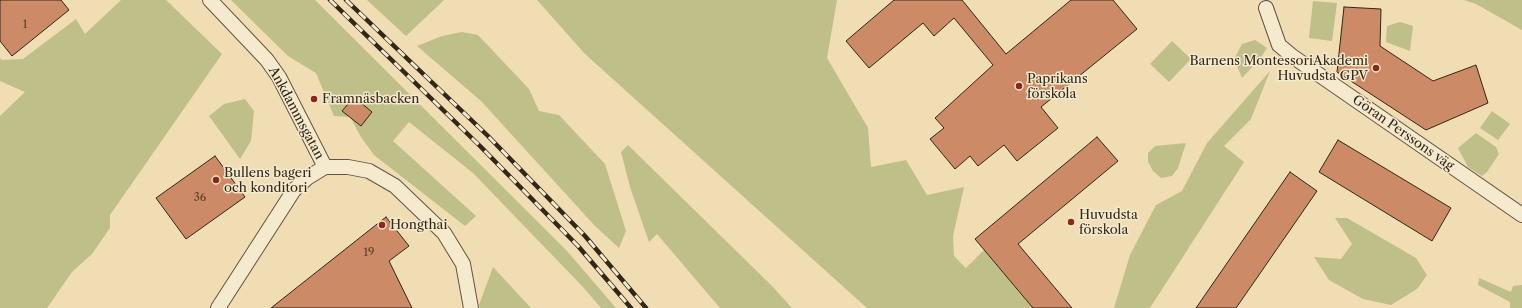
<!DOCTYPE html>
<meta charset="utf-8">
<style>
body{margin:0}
canvas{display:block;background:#f0ddb3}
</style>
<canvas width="1522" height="308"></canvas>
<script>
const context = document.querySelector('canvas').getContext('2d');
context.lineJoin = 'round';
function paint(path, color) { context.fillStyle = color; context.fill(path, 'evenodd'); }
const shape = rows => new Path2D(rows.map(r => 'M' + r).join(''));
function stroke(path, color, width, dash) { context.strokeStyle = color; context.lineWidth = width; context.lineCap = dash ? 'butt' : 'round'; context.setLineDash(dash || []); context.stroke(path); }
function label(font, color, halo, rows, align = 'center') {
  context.font = font + ' "Libre Caslon Text",serif'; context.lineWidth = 3; context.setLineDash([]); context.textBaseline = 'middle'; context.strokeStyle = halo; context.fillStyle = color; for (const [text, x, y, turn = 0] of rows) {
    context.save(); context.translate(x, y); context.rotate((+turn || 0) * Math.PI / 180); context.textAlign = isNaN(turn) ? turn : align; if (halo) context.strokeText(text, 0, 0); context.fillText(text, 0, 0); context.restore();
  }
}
paint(shape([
 [121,0,166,0,222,54,110,215,110,228,92,254,72,272,47,308,0,308,0,116,25,92,0,81,0,58,2,60,23,59,76,19,85,34],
 [231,0,315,0,567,251,616,308,601,308,583,287,473,173,409,122,393,141,476,216,465,226,374,155,361,137,350,117,334,116,316,73,288,56],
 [367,0,444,0,406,36],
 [537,0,837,0,827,58,868,128,871,167,906,160,927,195,964,187,953,236,954,256,966,268,984,250,1033,308,867,308,585,54],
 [1464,0,1522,0,1522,30,1476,4],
 [1313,1,1337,3,1332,41,1309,38],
 [1400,22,1413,26,1410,51,1386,42,1387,26],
 [462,32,478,35,529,89,539,111,559,115,605,164,626,231,619,248,595,226,481,101,417,46,442,36],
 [1255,40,1267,48,1260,59,1242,78,1234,59,1242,44],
 [1172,41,1191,59,1169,82,1150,64],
 [1270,71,1251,119,1224,146,1244,162,1150,308,1114,308,1130,255,1156,205,1182,191,1207,143],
 [245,99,254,111,251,141,240,159,209,116,224,104],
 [1492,111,1510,124,1498,140,1480,128],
 [1476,133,1496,147,1499,154,1487,172,1482,176,1468,167,1458,148],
 [1186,143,1178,168,1172,176,1161,178,1153,171,1148,162,1148,153,1155,146],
 [628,145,772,286,792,308,720,308,657,234,649,242,630,187,621,152],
 [1335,218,1347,218,1416,258,1427,275,1417,289,1391,305,1363,299,1329,280,1314,257,1341,259,1352,244],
 [493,267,531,308,480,308,479,305],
 [1479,278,1511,292,1513,286,1522,285,1522,308,1510,308,1510,302,1478,285]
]), '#bebf89');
const building = shape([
 [0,0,61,0,69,10,12,56,0,41,0,0],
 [894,0,962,0,1006,54,1071,0,1113,0,1137,29,1041,107,1058,128,1017,161,1004,145,978,166,970,156,955,169,930,139,944,128,935,118,993,65,954,18,934,36,923,23,869,68,846,41,894,0],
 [1344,7,1381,9,1380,46,1433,81,1476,65,1488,103,1426,130,1337,72,1344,7],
 [354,97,372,112,361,126,342,111,354,97],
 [1097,137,1118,161,1018,244,1072,308,1033,308,975,239,1097,137],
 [1338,140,1451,208,1432,241,1319,172,1338,140],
 [215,156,245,197,186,239,156,198,215,156],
 [1290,172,1317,191,1261,272,1236,308,1196,308,1290,172],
 [386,217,409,246,389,261,412,308,271,308,386,217]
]);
paint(building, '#cc8a66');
stroke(building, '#322718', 1);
const street = shape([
 [210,0,267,60,279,77,325,167],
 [1266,8,1279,45,1292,56,1522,215],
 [325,167,348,167,369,171,395,186,444,233,463,264,471,308],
 [218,308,294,190,307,178,325,167]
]);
stroke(street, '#62543f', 16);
stroke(street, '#f5e9ce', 14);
const rail = shape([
 [330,0,480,146,578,246,631,308],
 [346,0,488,136,585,236,646,308]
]);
stroke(rail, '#322718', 4.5);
stroke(rail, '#f5e9ce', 3, [9]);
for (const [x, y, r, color] of [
 [1376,68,4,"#8f2418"],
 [1019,86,4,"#8f2418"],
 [314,99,4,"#8f2418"],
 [216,180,4,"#8f2418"],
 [1071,222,4,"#8f2418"],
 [382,225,4,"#8f2418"]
]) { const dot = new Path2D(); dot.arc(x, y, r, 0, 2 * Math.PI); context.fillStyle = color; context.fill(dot); stroke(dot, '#f5e9ce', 1.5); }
label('11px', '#58402c', null, [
 ["1",25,25],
 ["36",200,198],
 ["19",369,253]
]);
label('13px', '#322718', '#f5e9ce', [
 ["Barnens MontessoriAkademi",1368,61,"right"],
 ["Huvudsta GPV",1368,76,"right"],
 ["Paprikans",1027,79],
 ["förskola",1027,94],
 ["Framnäsbacken",322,99],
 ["Bullens bageri",224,173],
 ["och konditori",224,188],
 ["Huvudsta",1079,215],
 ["förskola",1079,230],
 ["Hongthai",390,225]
], 'left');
label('13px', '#322718', '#f5e9ce', [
 ["Ankdammsgatan",296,113,62],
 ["Göran Perssons väg",1403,133,35]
]);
</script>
